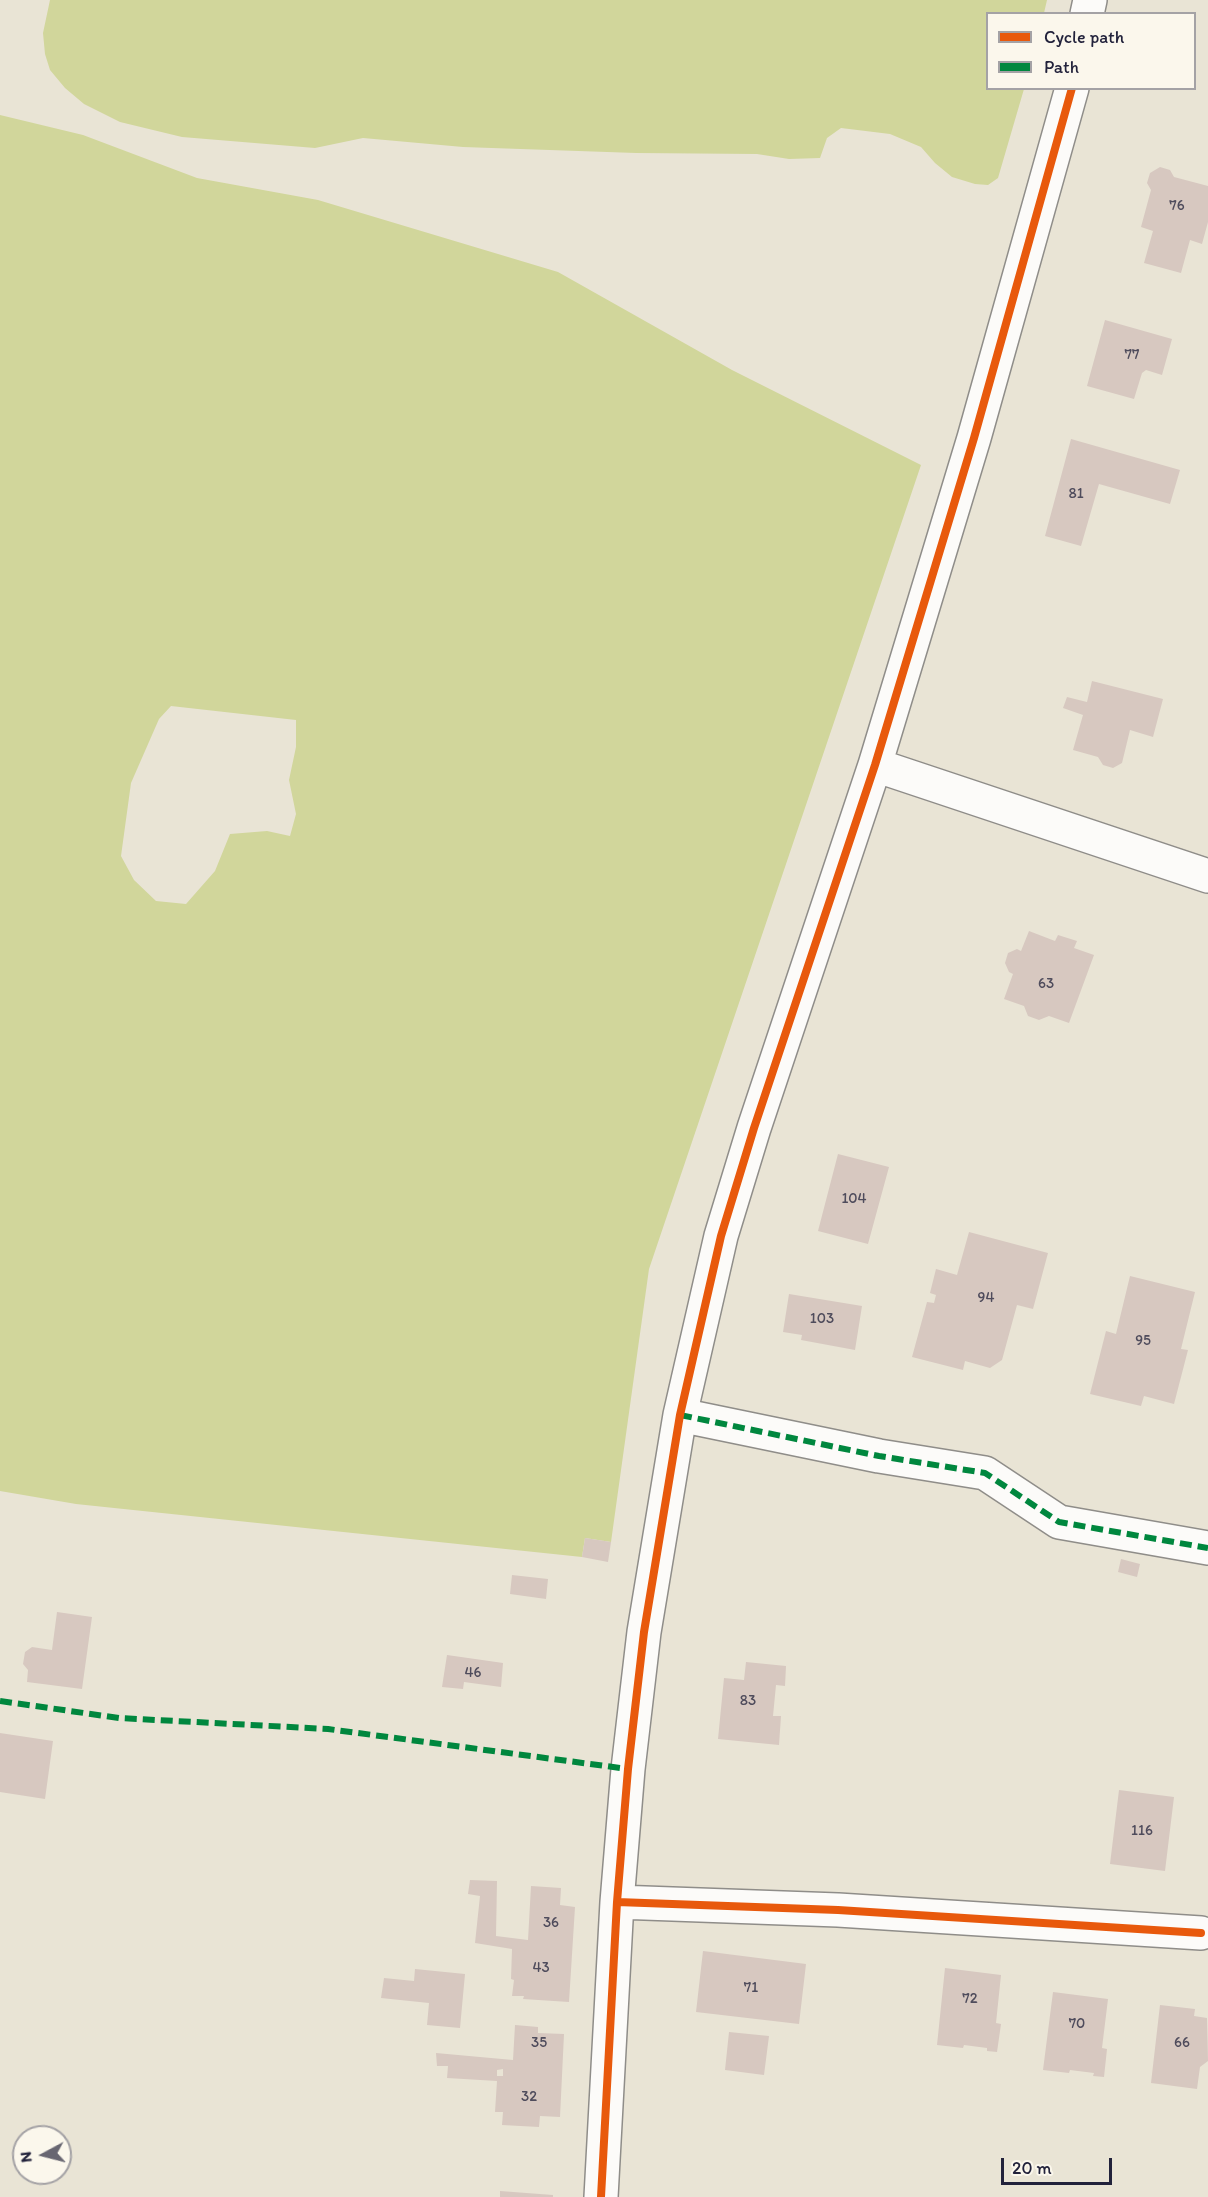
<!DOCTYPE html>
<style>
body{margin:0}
#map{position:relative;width:1208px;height:2197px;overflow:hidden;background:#e9e4d5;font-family:Itim,sans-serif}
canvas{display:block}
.legend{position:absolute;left:986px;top:12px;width:210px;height:78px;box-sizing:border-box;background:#fbf7ec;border:2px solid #a4a2a5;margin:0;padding:8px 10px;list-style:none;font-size:18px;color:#22223b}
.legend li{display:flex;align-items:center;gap:12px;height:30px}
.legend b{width:30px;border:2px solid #a4a2a5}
.north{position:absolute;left:12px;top:2125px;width:60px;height:60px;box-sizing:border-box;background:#fbf7ec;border:2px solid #a4a2a5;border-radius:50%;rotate:263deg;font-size:16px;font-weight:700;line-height:24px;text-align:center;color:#22223b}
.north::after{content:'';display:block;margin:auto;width:21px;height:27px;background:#686671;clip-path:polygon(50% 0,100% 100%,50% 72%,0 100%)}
.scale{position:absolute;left:1001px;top:2158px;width:111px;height:27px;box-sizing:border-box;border:3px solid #22223b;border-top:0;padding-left:8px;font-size:18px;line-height:21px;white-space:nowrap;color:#22223b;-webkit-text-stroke:4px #fbf7ec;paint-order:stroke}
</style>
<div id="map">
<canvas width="1208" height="2197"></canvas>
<ul class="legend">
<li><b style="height:8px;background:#e8590c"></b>Cycle path</li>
<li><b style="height:8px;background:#00873e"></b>Path</li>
</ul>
<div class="north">N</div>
<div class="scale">20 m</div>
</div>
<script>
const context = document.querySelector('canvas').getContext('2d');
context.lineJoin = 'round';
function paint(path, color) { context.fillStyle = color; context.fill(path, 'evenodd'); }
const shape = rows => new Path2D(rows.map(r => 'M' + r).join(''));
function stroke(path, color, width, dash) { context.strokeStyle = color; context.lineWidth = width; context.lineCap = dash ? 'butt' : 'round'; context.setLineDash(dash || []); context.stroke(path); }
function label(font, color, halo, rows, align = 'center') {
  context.font = font + ' Itim,sans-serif'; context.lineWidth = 4.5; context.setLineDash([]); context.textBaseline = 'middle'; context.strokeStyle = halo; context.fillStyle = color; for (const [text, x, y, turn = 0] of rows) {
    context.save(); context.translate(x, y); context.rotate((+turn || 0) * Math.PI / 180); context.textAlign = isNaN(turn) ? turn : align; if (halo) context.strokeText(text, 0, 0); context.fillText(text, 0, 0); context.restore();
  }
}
paint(shape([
 [50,0,1047,0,1044,13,988,14,988,88,1024,89,998,178,988,185,975,184,952,177,935,163,921,147,890,134,841,128,827,138,820,158,789,159,757,154,636,153,463,147,363,138,315,148,182,137,120,122,84,104,65,88,50,70,45,54,43,33],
 [0,115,83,135,197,178,318,200,558,272,732,370,921,465,649,1269,611,1542,585,1538,582,1557,76,1504,0,1491],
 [171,706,296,720,296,747,289,780,296,814,290,836,267,831,230,834,215,871,186,904,156,901,134,880,121,856,131,783,159,719]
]), '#d1d69b');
paint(shape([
 [1160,167,1170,170,1174,177,1208,186,1208,222,1202,244,1190,240,1181,273,1144,263,1153,231,1141,227,1151,190,1147,183,1150,173],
 [1105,320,1172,339,1162,375,1146,370,1142,373,1134,399,1087,386],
 [1071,439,1180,470,1170,504,1099,484,1081,546,1045,536],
 [1092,681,1163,699,1153,737,1130,730,1122,763,1113,768,1103,765,1098,757,1073,750,1083,715,1063,708,1067,697,1087,702],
 [1029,931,1055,941,1058,935,1077,941,1074,948,1094,955,1069,1023,1049,1016,1039,1020,1028,1016,1024,1006,1004,999,1013,974,1009,972,1005,963,1008,953,1017,949,1021,951],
 [838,1154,889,1167,868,1244,818,1231],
 [969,1232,1048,1253,1033,1309,1017,1305,1002,1360,990,1368,965,1361,963,1370,912,1357,927,1302,934,1303,936,1295,930,1293,936,1269,957,1275],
 [1130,1276,1195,1292,1181,1349,1188,1350,1174,1404,1144,1396,1141,1406,1090,1394,1106,1331,1116,1334],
 [789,1294,862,1306,855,1350,801,1340,802,1335,783,1332],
 [585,1538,611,1542,608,1562,582,1557],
 [1121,1559,1140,1564,1137,1577,1118,1572],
 [512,1575,548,1579,546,1599,510,1594],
 [57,1612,92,1617,82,1689,27,1682,28,1670,23,1664,25,1652,32,1647,52,1650],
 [447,1655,503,1663,501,1687,464,1682,463,1689,442,1687],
 [746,1662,786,1666,785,1686,776,1685,773,1716,781,1716,779,1745,718,1739,724,1678,744,1680],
 [0,1733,53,1741,45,1799,0,1792],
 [1119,1790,1174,1797,1165,1871,1110,1864],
 [470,1880,497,1881,496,1936,528,1940,531,1886,561,1888,560,1905,575,1907,569,2002,523,1999,524,1996,512,1996,514,1980,511,1979,512,1949,475,1943,480,1896,468,1894],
 [703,1951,806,1964,799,2024,696,2012],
 [945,1968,1001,1975,996,2023,1001,2024,997,2052,987,2051,987,2048,964,2045,963,2048,937,2045],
 [415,1969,465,1974,460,2028,427,2025,429,2003,381,1998,384,1978,414,1981],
 [1053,1992,1108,1999,1102,2048,1107,2049,1104,2077,1093,2076,1094,2073,1070,2070,1069,2073,1043,2070],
 [1160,2005,1195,2009,1194,2016,1207,2018,1208,2061,1200,2067,1197,2089,1151,2083],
 [515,2025,538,2027,538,2033,564,2034,560,2117,540,2116,539,2127,502,2125,503,2112,495,2112,497,2081,447,2078,448,2066,437,2066,436,2053,513,2060],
 [503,2069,503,2076,497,2076,497,2070],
 [729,2032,769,2036,764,2075,725,2070],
 [500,2191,553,2195,553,2197,500,2197]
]), '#d7c8c0');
const minor = shape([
 [1087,14,1090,0],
 [875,765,1208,876],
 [680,1415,879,1456,985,1473,1059,1522,1208,1548],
 [617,1902,838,1910,1201,1933],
 [601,2197,617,1902,628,1769,644,1632,680,1415,721,1236,754,1128,875,765,974,438,1072,88]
]);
stroke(minor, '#8f8d89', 36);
stroke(minor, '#fcfbf9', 33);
stroke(shape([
 [680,1415,879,1456,985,1473,1059,1522,1208,1548],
 [0,1701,119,1718,328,1729,628,1769]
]), '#00873e', 6, [12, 6]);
stroke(shape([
 [617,1902,838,1910,1201,1933],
 [601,2197,617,1902,628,1769,644,1632,680,1415,721,1236,754,1128,875,765,974,438,1072,88]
]), '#e8590c', 8);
label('15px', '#4f4c5c', null, [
 ["76",1177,206],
 ["77",1132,355],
 ["81",1076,494],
 ["63",1046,984],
 ["104",854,1199],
 ["94",986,1298],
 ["103",822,1319],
 ["95",1143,1341],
 ["46",473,1673],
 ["83",748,1701],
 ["116",1142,1831],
 ["36",551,1923],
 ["43",541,1968],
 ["71",751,1988],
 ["72",970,1999],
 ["70",1077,2024],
 ["35",539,2043],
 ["66",1182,2043],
 ["32",529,2097]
]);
</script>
